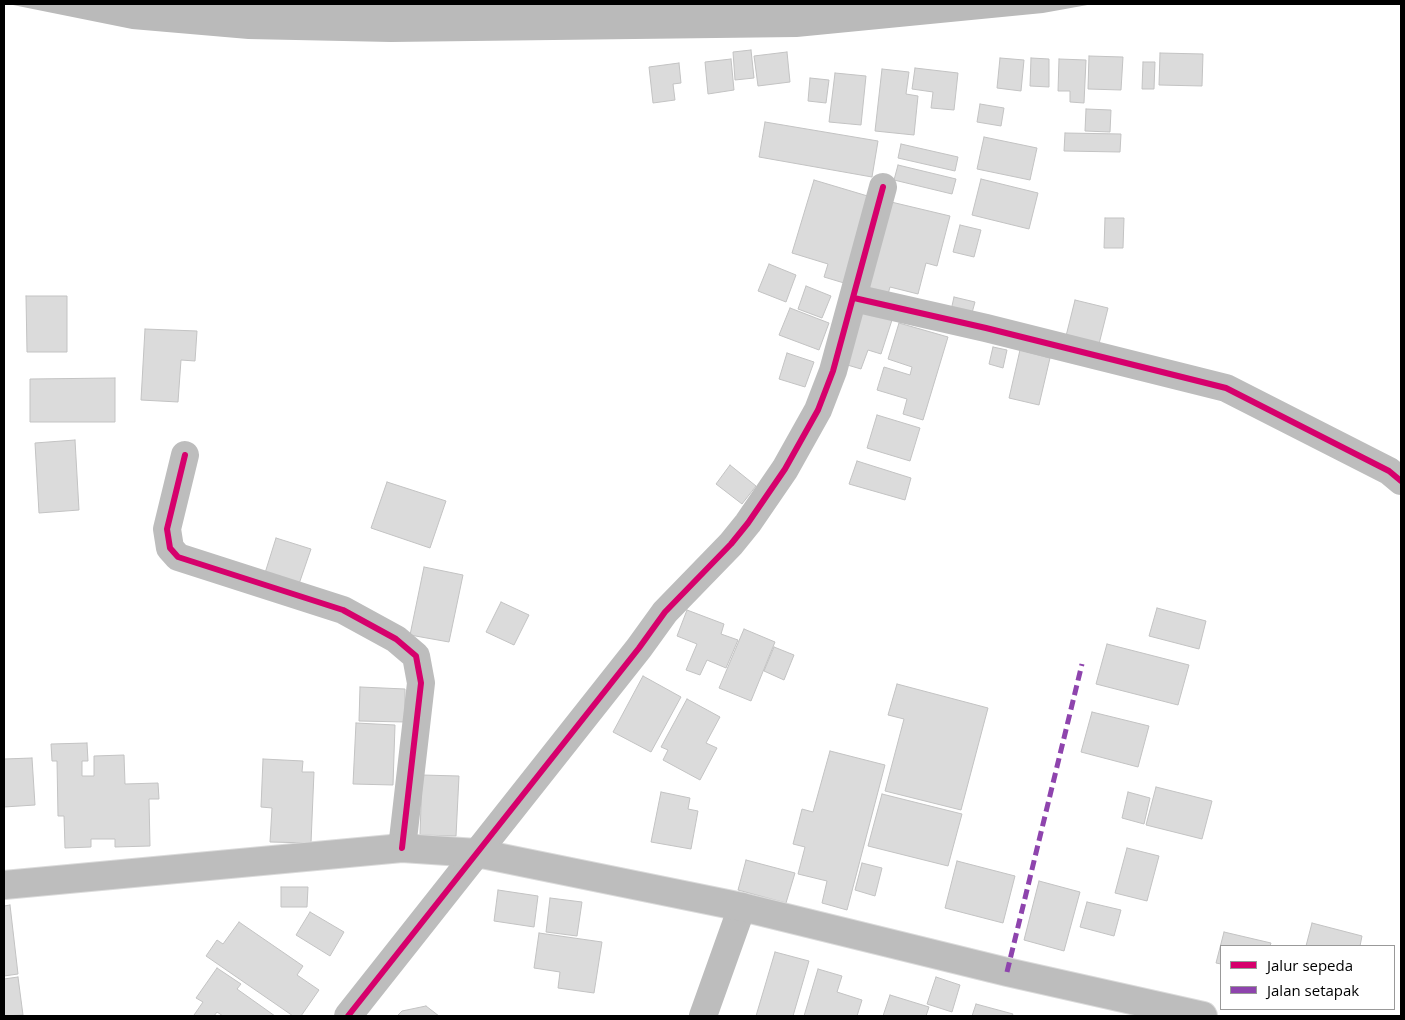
<!DOCTYPE html>
<style>
body{margin:0}
#map{position:relative;width:1405px;height:1020px;overflow:hidden;background:#fff;font-family:"Open Sans",sans-serif}
canvas{display:block}
.frame{position:absolute;inset:0;border:5px solid #000;pointer-events:none}
.legend{position:absolute;left:1220px;top:945px;width:175px;height:65px;box-sizing:border-box;background:#fff;border:1px solid #999;margin:0;padding:6px 9px;list-style:none;font-size:15px;color:#000}
.legend li{display:flex;align-items:center;gap:10px;height:25px}
.legend b{width:25px;border:1px solid #999}
</style>
<div id="map">
<canvas width="1405" height="1020"></canvas>
<div class="frame"></div>
<ul class="legend">
<li><b style="height:6px;background:#d6006c"></b>Jalur sepeda</li>
<li><b style="height:6px;background:#8e44ad"></b>Jalan setapak</li>
</ul>
</div>
<script>
const context = document.querySelector('canvas').getContext('2d');
context.lineJoin = 'round';
function paint(path, color) { context.fillStyle = color; context.fill(path, 'evenodd'); }
const shape = rows => new Path2D(rows.map(r => 'M' + r).join(''));
function stroke(path, color, width, dash) { context.strokeStyle = color; context.lineWidth = width; context.lineCap = dash ? 'butt' : 'round'; context.setLineDash(dash || []); context.stroke(path); }
paint(shape([
 [8,4,1093,4,1043,13,797,37,391,42,248,39,132,29]
]), '#bababa');
const building = shape([
 [751,50,754,78,735,80,733,52,751,50],
 [787,52,790,82,758,86,754,56,787,52],
 [1160,53,1203,54,1202,86,1159,85,1160,53],
 [1089,56,1123,57,1121,90,1088,89,1089,56],
 [1000,58,1024,60,1021,91,997,88,1000,58],
 [1031,58,1049,59,1049,87,1030,86,1031,58],
 [731,59,734,90,708,94,705,62,731,59],
 [1059,59,1086,60,1084,103,1070,102,1070,91,1058,91,1059,59],
 [1143,62,1155,62,1154,89,1142,89,1143,62],
 [679,63,681,83,673,84,675,100,653,103,649,67,679,63],
 [915,68,958,73,954,110,931,108,933,92,912,89,915,68],
 [882,69,909,72,906,94,918,96,914,135,875,131,882,69],
 [835,73,866,76,861,125,829,122,835,73],
 [810,78,829,80,826,103,808,101,810,78],
 [980,104,1004,108,1001,126,977,122,980,104],
 [1086,109,1111,110,1110,132,1085,131,1086,109],
 [765,122,878,141,872,177,759,157,765,122],
 [1065,133,1121,134,1120,152,1064,151,1065,133],
 [984,137,1037,148,1030,180,977,169,984,137],
 [901,144,958,157,955,171,898,158,901,144],
 [898,165,956,179,952,194,894,180,898,165],
 [981,179,1038,193,1029,229,972,215,981,179],
 [814,180,871,197,844,283,824,277,828,264,792,253,814,180],
 [887,201,950,216,937,266,926,263,918,294,890,287,887,298,865,292,887,201],
 [1105,218,1124,218,1123,248,1104,248,1105,218],
 [960,225,981,230,974,257,953,252,960,225],
 [769,264,796,275,786,302,758,291,769,264],
 [806,286,831,296,822,318,798,309,806,286],
 [26,296,67,296,67,352,27,352,26,296],
 [954,297,975,302,970,320,950,315,954,297],
 [1075,300,1108,308,1098,348,1065,340,1075,300],
 [790,308,829,323,819,350,779,335,790,308],
 [863,310,892,320,881,354,868,350,861,369,844,364,863,310],
 [899,323,948,337,923,420,903,414,907,399,877,390,884,367,910,375,912,367,888,359,899,323],
 [145,329,197,331,195,361,181,360,178,402,141,400,145,329],
 [993,347,1007,350,1003,368,989,364,993,347],
 [1020,350,1050,358,1039,405,1009,398,1020,350],
 [787,353,814,362,805,387,779,379,787,353],
 [115,378,115,422,30,422,30,379,115,378],
 [877,415,920,428,910,461,867,448,877,415],
 [75,440,79,510,39,513,35,443,75,440],
 [857,461,911,478,905,500,849,484,857,461],
 [730,465,756,486,742,504,716,484,730,465],
 [387,482,446,501,430,548,371,528,387,482],
 [276,538,311,549,299,584,265,573,276,538],
 [424,567,463,575,449,642,410,635,424,567],
 [501,602,529,615,514,645,486,632,501,602],
 [1157,608,1206,621,1199,649,1149,636,1157,608],
 [687,610,724,624,721,634,738,640,726,668,707,660,700,675,686,670,697,644,677,636,687,610],
 [744,629,775,642,751,701,719,688,744,629],
 [1107,644,1189,665,1178,705,1096,684,1107,644],
 [774,647,794,655,784,680,764,671,774,647],
 [643,676,681,697,651,752,613,732,643,676],
 [897,684,988,708,961,810,885,791,904,719,888,715,897,684],
 [360,687,405,689,405,722,359,721,360,687],
 [687,699,720,717,706,743,717,748,700,780,663,760,668,750,661,747,687,699],
 [1092,712,1149,726,1138,767,1081,752,1092,712],
 [356,723,395,725,393,785,353,784,356,723],
 [87,743,88,761,82,761,82,776,94,776,94,756,124,755,125,784,158,783,159,799,149,799,150,846,115,847,115,839,91,839,91,847,65,848,64,816,58,816,57,761,52,761,51,744,87,743],
 [830,751,885,765,847,910,822,903,827,881,798,874,805,847,793,844,802,809,813,812,830,751],
 [32,758,35,805,4,807,4,759,32,758],
 [263,759,303,761,302,772,314,772,311,843,270,842,272,808,261,807,263,759],
 [422,775,459,776,456,836,420,835,422,775],
 [1156,787,1212,801,1202,839,1146,825,1156,787],
 [661,792,690,798,688,809,698,811,691,849,651,842,661,792],
 [1128,792,1150,798,1144,824,1122,818,1128,792],
 [882,794,962,814,948,866,868,846,882,794],
 [1127,848,1159,856,1147,901,1115,893,1127,848],
 [746,860,795,873,786,903,738,890,746,860],
 [957,861,1015,876,1003,923,945,908,957,861],
 [862,863,882,868,875,896,855,890,862,863],
 [1039,881,1080,892,1064,951,1024,940,1039,881],
 [281,887,308,887,307,907,281,907,281,887],
 [498,890,538,896,534,927,494,921,498,890],
 [550,898,582,902,577,936,546,932,550,898],
 [1087,902,1121,910,1114,936,1080,927,1087,902],
 [10,905,18,974,4,976,4,906,10,905],
 [310,912,344,932,330,956,296,935,310,912],
 [239,922,303,966,297,975,319,990,301,1016,293,1016,206,956,217,940,223,944,239,922],
 [1312,923,1362,936,1360,946,1306,946,1312,923],
 [1224,932,1271,943,1270,946,1221,946,1221,964,1216,963,1224,932],
 [539,933,602,942,594,993,558,988,560,972,534,968,539,933],
 [775,952,809,961,793,1016,756,1016,775,952],
 [217,968,241,984,237,989,275,1016,223,1016,217,1012,214,1016,196,1016,194,1015,203,1002,196,998,217,968],
 [818,969,842,976,837,992,862,1000,857,1016,804,1016,818,969],
 [18,977,23,1015,4,1016,4,979,18,977],
 [936,977,960,985,952,1012,927,1004,936,977],
 [890,995,929,1007,926,1016,883,1016,890,995],
 [976,1004,1013,1014,1012,1016,972,1016,976,1004],
 [426,1006,439,1016,397,1016,402,1011,426,1006]
]);
paint(building, '#dbdbdb');
stroke(building, '#c3c3c3', 1);
const trunk = shape([
 [4,885,402,848,477,853,742,907,1007,972,1203,1016]
]);
stroke(trunk, '#dbdbdb', 30);
stroke(shape([
 [854,298,986,328,1226,388,1389,471,1401,481],
 [185,455,167,529,170,548,178,557,343,610,396,639,416,656,421,683,402,848],
 [348,1016,639,648,665,612,731,544,748,523,785,469,818,410,833,371,883,187],
 [703,1016,742,907]
]), '#bdbdbd', 28);
stroke(trunk, '#bdbdbd', 28);
stroke(shape([
 [1007,972,1082,664]
]), '#8e44ad', 5, [10, 5]);
stroke(shape([
 [854,298,986,328,1226,388,1389,471,1401,481],
 [185,455,167,529,170,548,178,557,343,610,396,639,416,656,421,683,402,848],
 [348,1016,639,648,665,612,731,544,748,523,785,469,818,410,833,371,883,187]
]), '#d6006c', 6);
</script>
